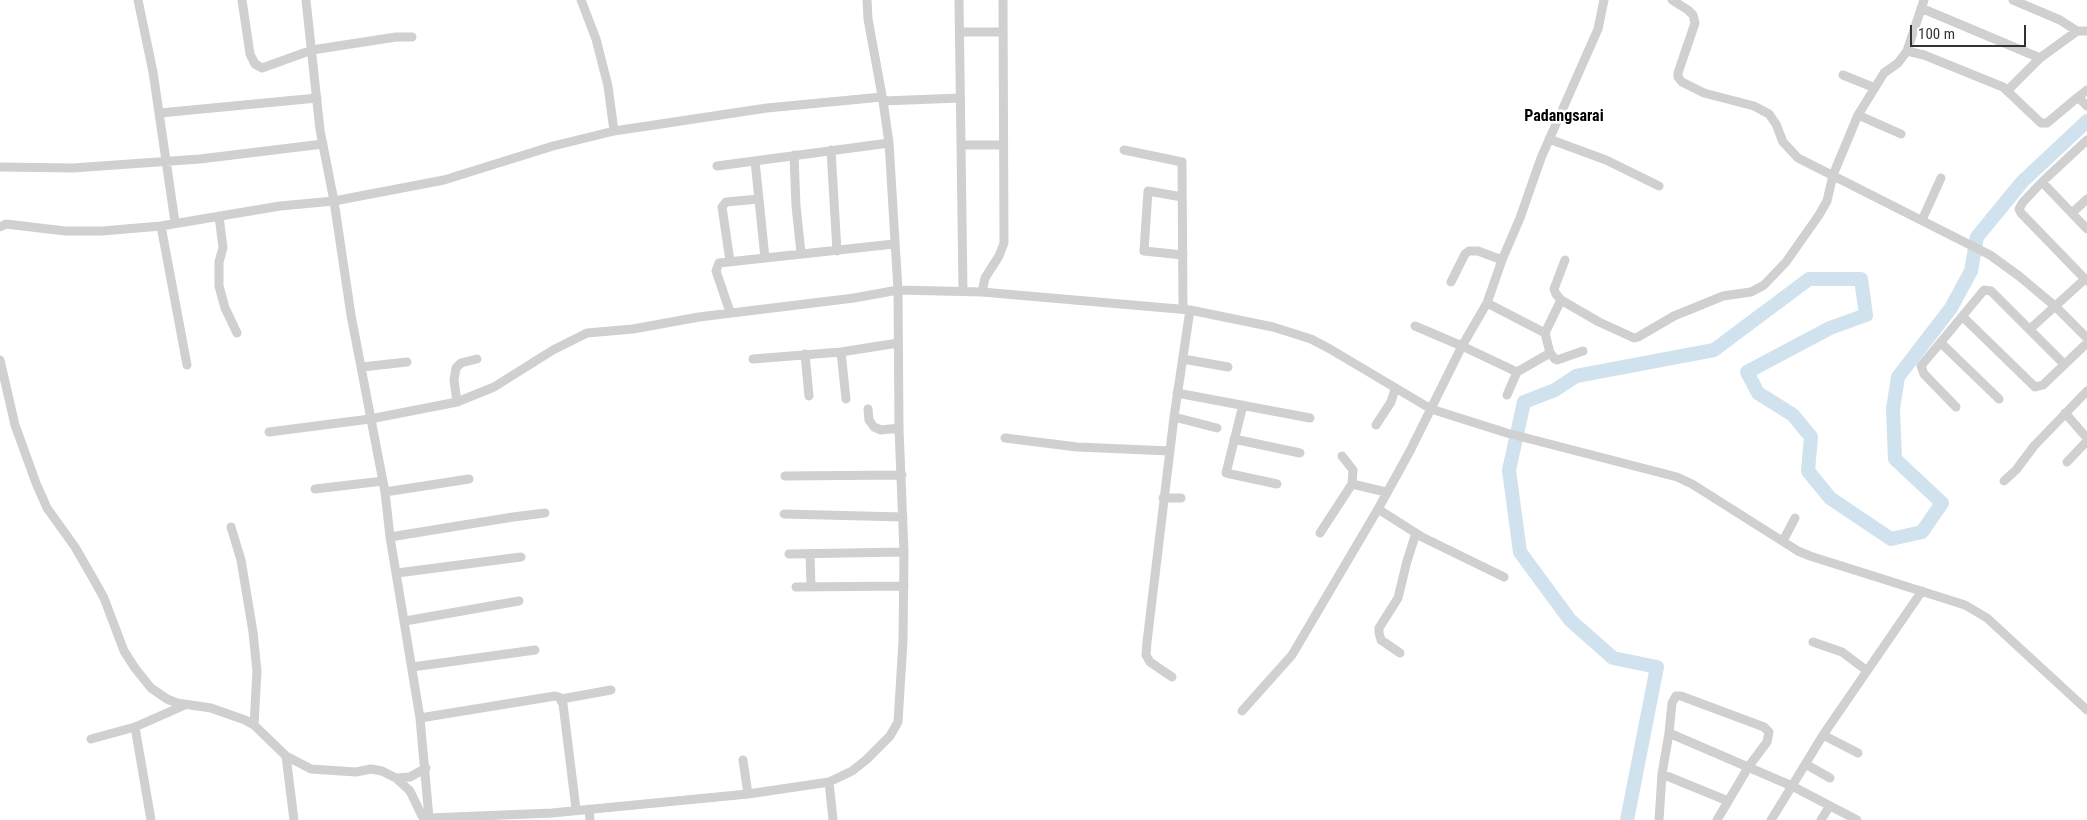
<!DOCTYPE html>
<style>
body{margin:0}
#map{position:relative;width:2087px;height:820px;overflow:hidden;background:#fff;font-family:"Roboto Condensed",sans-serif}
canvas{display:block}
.scale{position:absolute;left:1910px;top:25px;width:116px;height:22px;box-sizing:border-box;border:2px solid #333;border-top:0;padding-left:6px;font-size:15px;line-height:18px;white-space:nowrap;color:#333;-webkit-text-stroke:4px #fff;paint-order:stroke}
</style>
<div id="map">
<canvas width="2087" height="820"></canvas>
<div class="scale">100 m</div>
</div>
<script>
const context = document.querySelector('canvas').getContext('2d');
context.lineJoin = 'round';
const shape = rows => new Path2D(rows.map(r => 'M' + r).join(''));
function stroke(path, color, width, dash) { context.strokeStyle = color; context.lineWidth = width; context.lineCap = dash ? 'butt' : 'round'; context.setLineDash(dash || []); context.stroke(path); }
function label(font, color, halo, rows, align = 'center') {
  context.font = font + ' "Roboto Condensed",sans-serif'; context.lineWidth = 5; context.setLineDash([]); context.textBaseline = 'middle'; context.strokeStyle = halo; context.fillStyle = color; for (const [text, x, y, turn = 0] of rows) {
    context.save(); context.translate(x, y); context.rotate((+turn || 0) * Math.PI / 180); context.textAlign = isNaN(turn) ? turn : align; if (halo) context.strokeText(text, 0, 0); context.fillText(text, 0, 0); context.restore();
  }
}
stroke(shape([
 [1627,820,1657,667,1613,658,1570,620,1520,552,1509,470,1524,402,1555,390,1576,376,1714,350,1809,279,1861,279,1866,315,1830,328,1747,372,1758,393,1793,415,1811,437,1808,471,1830,498,1891,539,1922,532,1942,503,1895,459,1893,409,1898,377,1951,308,1971,271,1977,237,2022,182,2087,121]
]), '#cfe2ee', 14);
stroke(shape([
 [138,0,153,72,175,222],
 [242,0,250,54,255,64,262,68,312,50,396,37,412,37],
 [306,0,320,130,334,201,351,315,385,492,390,537,420,718,429,818],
 [581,0,596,39,608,86,614,131],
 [959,0,963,291],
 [1672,0,1688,10,1693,15,1695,23,1678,73,1678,77,1682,82,1704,93,1754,106,1769,114,1776,124,1783,142,1798,158,1990,255,2019,276,2056,307,2087,338],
 [2013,0,2060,20,2077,31],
 [1921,8,2040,58],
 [960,32,1003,32],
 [1907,51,1924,0],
 [1843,75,1875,88],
 [2087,90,2078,97,2087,106],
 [2007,91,2040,58,2077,31,2087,31],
 [883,101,960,98],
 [160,113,317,98],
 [1858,115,1901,134],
 [1549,139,1606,160,1659,186],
 [2087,140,2042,182,2023,202,2019,209,2021,213,2087,281],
 [962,145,1003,145],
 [831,150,837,251],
 [1124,150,1182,162,1183,309],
 [794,155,796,206,801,253],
 [755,161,765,258],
 [717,166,889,143],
 [0,167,73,168,200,159,323,144],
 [2042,182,2087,229],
 [1182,197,1148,191,1144,251,1183,255],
 [2072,213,2087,199],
 [219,216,223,248,219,262,219,286,225,308,237,333],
 [1922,220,1941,178],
 [161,226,187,365],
 [0,227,6,224,65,231,102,231,161,226,280,206,334,201,444,180,553,146,614,131,767,108,882,97],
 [730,261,722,207,726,202,759,199],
 [1451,282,1465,254,1469,251,1478,251,1502,260],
 [982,292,985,278,999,256,1004,243,1003,0],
 [1561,300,1556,294,1554,289,1565,260],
 [1487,303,1545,333,1550,353,1555,359,1557,360,1583,351],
 [730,312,716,271,719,263,894,244],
 [1963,317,2035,387,2043,385,2087,343],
 [1415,326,1462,346,1517,372],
 [2030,329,2085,279],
 [1545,333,1561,300,1599,322,1634,338,1638,337,1674,316,1723,296,1751,292,1764,285,1786,262,1819,215,1827,201,1833,175,1858,115,1884,73,1898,63,1907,51,1924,55,2003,87,2041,123,2047,123,2078,97],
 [1941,343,1999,399],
 [841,352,846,399],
 [805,354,809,396],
 [753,359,841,352,898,343],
 [1183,359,1228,367],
 [0,360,15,425,36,483,47,508,75,547,94,580,104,598,124,651,135,668,151,688,167,699,177,703,211,708,245,720,254,725,286,756,311,769,356,772,371,769,382,771,396,778,410,777,426,768],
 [362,367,407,362],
 [1177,393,1310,418],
 [1507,395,1517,372,1550,353],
 [457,402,454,380,456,368,461,363,477,359],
 [1243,405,1226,473,1277,484],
 [1956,407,1924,374,1921,366,1984,290,1991,291,2064,364],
 [868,409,869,420,874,427,881,430,899,428],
 [2065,413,2087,438],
 [1174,417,1217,428],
 [1376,425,1391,402,1395,389],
 [269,432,370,419,457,402,494,387,553,350,587,333,633,329,699,317,854,298,898,290,982,292,1190,310,1273,327,1311,339,1330,349,1431,409,1507,433,1677,477,1692,484,1798,551,1810,556,1965,605,1987,618,2087,710],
 [1005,438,1077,447,1170,451],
 [1234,439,1300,453],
 [1342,456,1353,470,1352,484],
 [2067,462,2087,441],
 [785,476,902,475],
 [2004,481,2016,470,2034,446,2087,391],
 [315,489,383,481],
 [385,492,469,479],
 [1163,498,1181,498],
 [1378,509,1422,537,1504,577],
 [784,514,903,517],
 [231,527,241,560,253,632,257,671,254,725],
 [1320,533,1352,484,1386,492],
 [390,537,513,517,545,513],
 [1783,541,1795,518],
 [789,554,904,552],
 [810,554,811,587],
 [397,573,521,557],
 [796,587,904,586],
 [405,621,519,601],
 [1813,642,1842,652,1866,670],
 [1400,653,1381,640,1379,633,1379,628,1398,598,1407,561,1416,533],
 [412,667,535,650],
 [1172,677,1150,662,1146,655,1147,642,1174,417,1190,310],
 [561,699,611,690],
 [1242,711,1292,655,1378,509,1410,451,1462,346,1487,303,1502,260,1520,218,1541,158,1598,29,1604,0],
 [420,718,555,696,559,697,563,704,576,809],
 [135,727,151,820],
 [1669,733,1672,703,1676,696,1681,696,1764,727,1769,732,1767,742,1749,766,1717,820],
 [1823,735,1858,753],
 [91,739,135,727,185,705],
 [286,756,294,820],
 [743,760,748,794],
 [1807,765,1830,778],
 [1662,774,1728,801],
 [396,778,410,791,422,816,429,818,552,813,748,794,829,782,852,771,866,760,890,736,898,722,903,641,904,552,899,428,898,290,889,143,883,101,868,19,867,0],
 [829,782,833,820],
 [589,809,590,820],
 [1659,820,1662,774,1669,733,1792,786,1771,820],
 [1821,820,1829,807],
 [1857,820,1792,786,1823,735,1922,591]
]), '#d0d0d0', 9);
label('bold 16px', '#000', '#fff', [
 ["Padangsarai",1564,117]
]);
</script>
